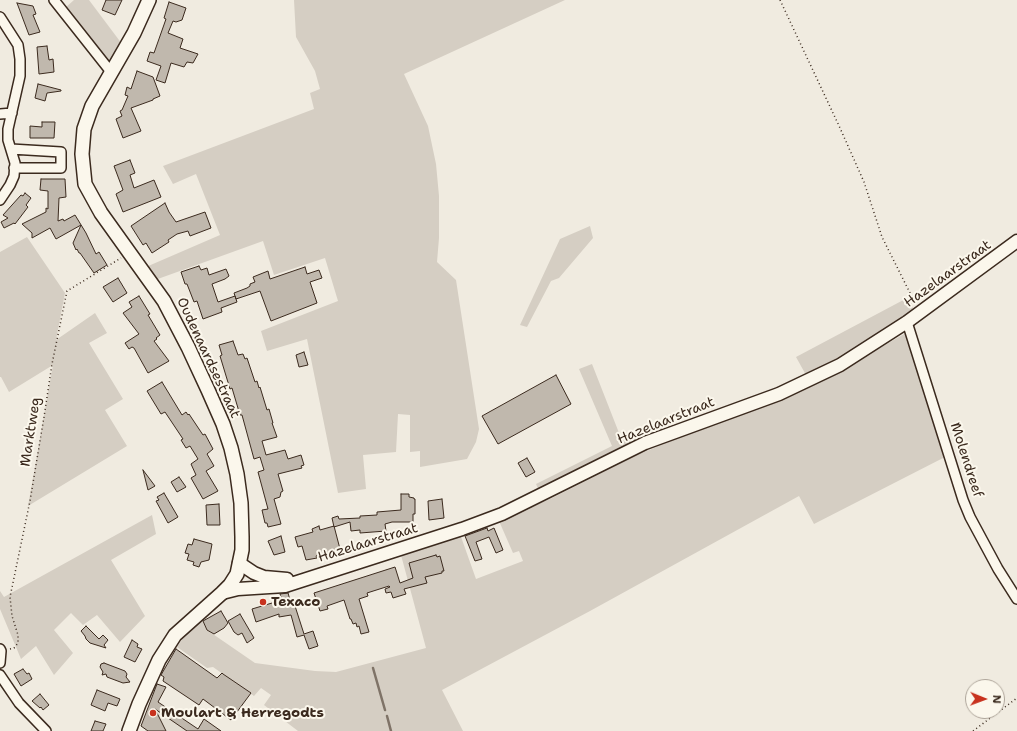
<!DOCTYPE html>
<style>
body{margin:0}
#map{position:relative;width:1017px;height:731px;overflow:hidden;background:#f0ebe0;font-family:"Shantell Sans",sans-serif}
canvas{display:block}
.north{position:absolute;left:965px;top:679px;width:40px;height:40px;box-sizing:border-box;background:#fbf7ec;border:1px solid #aea59a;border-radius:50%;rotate:91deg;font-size:11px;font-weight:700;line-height:16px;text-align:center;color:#3b2a1e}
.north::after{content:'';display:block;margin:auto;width:14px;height:18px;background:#c8321e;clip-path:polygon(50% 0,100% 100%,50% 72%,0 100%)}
</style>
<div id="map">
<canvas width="1017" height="731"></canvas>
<div class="north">N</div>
</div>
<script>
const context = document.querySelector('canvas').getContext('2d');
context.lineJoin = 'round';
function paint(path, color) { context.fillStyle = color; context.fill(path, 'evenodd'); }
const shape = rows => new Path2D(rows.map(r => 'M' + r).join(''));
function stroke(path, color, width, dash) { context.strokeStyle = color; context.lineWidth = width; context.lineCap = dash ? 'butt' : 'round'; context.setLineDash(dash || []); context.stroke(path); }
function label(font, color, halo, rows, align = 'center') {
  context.font = font + ' "Shantell Sans",sans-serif'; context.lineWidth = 4; context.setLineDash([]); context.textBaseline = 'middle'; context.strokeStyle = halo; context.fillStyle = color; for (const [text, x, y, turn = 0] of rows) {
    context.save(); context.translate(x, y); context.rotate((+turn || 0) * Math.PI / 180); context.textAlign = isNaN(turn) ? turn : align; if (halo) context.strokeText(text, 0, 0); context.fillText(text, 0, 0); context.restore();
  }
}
paint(shape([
 [149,705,187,731,145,731,145,729,141,726]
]), '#e2dcd1');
paint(shape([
 [74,0,89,0,122,44,108,64,65,8],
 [294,0,565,0,404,74,428,126,436,164,439,196,439,238,437,262,456,280,479,429,476,442,467,459,420,467,420,451,410,452,410,415,398,414,396,452,363,455,366,489,338,493,307,339,267,351,261,331,338,301,325,258,274,275,263,241,155,280,146,267,220,235,196,174,173,184,163,166,314,109,310,93,320,89,315,71,296,37],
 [590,226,593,238,559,278,551,281,527,327,520,325,560,239],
 [27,237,65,293,56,340,95,313,107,333,89,343,123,399,105,410,127,446,28,506,53,365,9,392,1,377,0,377,0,252],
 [909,297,912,304,913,311,910,315,856,350,806,375,796,357],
 [906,333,945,457,814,524,799,496,590,611,442,690,463,731,298,731,264,705,271,695,261,688,254,696,213,667,207,668,177,647,190,628,203,621,207,630,255,663,315,671,336,672,426,648,401,555,460,534,476,579,523,561,519,551,513,553,499,521,552,498,637,455,830,376],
 [592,364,621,438,662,420,665,430,539,491,536,484,612,446,579,369],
 [152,515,156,534,111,560,145,616,120,642,97,615,83,625,71,613,54,630,73,653,54,675,36,646,21,659,0,609,0,591,4,597]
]), '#d5cec3');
stroke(shape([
 [373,668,385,710],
 [387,716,391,731]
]), '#7f7367', 2.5);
const building = shape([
 [106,0,122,0,115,15,102,10,106,0],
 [169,2,186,8,182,20,176,22,173,21,168,33,183,39,180,48,198,54,193,63,187,62,184,67,171,63,165,83,156,80,161,66,147,61,150,52,154,53,166,19,164,18,169,2],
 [17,3,33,6,36,14,33,15,40,32,29,35,17,3],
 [47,46,49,60,53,59,54,72,39,74,37,47,47,46],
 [137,71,153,77,160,96,153,99,153,100,131,108,141,131,123,138,116,119,122,116,120,111,122,110,128,96,125,95,127,87,131,89,137,71],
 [38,84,61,90,61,91,47,93,45,101,35,98,38,84],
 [42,122,55,122,54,138,30,138,30,126,42,127,42,122],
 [130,160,135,173,130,175,134,188,154,180,161,197,123,212,116,194,123,190,114,166,130,160],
 [41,179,65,179,66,197,59,198,58,221,63,219,64,221,75,215,86,233,96,254,99,252,107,265,94,273,80,253,79,253,77,249,76,250,73,243,81,225,56,239,50,228,32,238,32,233,22,224,46,212,46,208,48,209,48,191,40,190,41,179],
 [25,193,31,198,26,205,28,207,15,224,14,223,4,228,1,222,8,218,3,215,21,195,23,196,25,193],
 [165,203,169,212,176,222,205,212,211,228,190,236,188,231,177,234,168,240,169,242,152,253,146,243,143,245,131,226,165,203],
 [199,266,201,270,207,268,209,275,226,269,229,276,225,279,212,284,218,302,235,296,237,302,221,308,222,312,203,319,197,301,194,302,187,284,185,284,181,272,199,266],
 [305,267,307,274,319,270,322,278,310,282,317,303,271,321,260,291,236,299,234,293,247,288,250,286,250,284,255,282,253,277,268,271,270,279,305,267],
 [118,278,127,293,113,302,103,287,118,278],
 [139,296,150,314,148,315,160,335,156,338,157,339,154,341,169,361,148,373,134,348,132,347,129,349,125,343,139,334,123,313,132,307,129,302,139,296],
 [233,341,238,355,243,354,245,359,247,358,255,382,257,381,259,388,260,387,267,410,269,409,273,423,272,423,277,437,262,441,266,455,285,450,288,459,301,455,304,465,301,466,302,468,278,474,283,491,281,492,280,497,274,499,281,524,268,527,267,523,265,523,262,510,268,509,258,472,264,470,260,457,254,459,242,415,240,415,232,388,230,389,220,356,222,355,219,345,233,341],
 [304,352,308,365,299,367,296,355,304,352],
 [556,375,571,404,498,444,482,416,556,375],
 [162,382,182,415,186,412,188,415,189,414,203,435,205,434,213,449,207,454,214,466,206,471,218,491,203,499,191,478,196,475,191,464,198,459,190,446,186,448,181,440,183,439,165,412,161,414,147,391,162,382],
 [527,458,535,472,526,477,518,463,527,458],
 [143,470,155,486,148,490,143,470],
 [179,477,186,487,177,492,171,482,179,477],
 [164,493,178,517,168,523,156,501,159,500,157,497,164,493],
 [401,494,409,494,409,497,414,498,414,499,415,499,415,514,413,514,413,522,392,522,385,524,386,531,360,533,360,530,351,531,350,522,334,527,332,518,338,516,339,519,360,518,360,516,377,515,377,512,401,510,401,494],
 [442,499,444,518,429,520,428,501,442,499],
 [219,504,220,525,207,525,206,505,219,504],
 [319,526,320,530,334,526,340,549,316,556,317,558,306,560,302,546,298,547,295,537,313,532,312,529,319,526],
 [487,528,488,531,494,528,503,550,496,553,489,537,476,542,482,559,475,561,465,536,487,528],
 [281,536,285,552,274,555,268,541,281,536],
 [194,539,212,544,209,560,201,562,199,567,193,565,194,562,187,560,189,554,185,553,188,544,192,545,194,539],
 [436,555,437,557,440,556,444,571,442,571,442,573,425,577,427,583,404,589,406,594,393,598,391,592,386,593,385,589,390,587,389,586,367,593,368,596,359,599,369,632,361,634,359,626,357,627,356,623,353,624,351,619,350,619,344,600,327,606,328,609,320,611,314,593,395,567,400,583,413,578,409,563,436,555],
 [288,593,292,607,295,606,304,634,313,631,318,646,309,649,304,635,297,637,291,615,279,617,279,614,256,622,252,609,282,600,280,594,288,593],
 [221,611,228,623,224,628,214,634,207,630,203,621,221,611],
 [240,614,254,638,247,643,242,633,238,635,234,632,228,621,240,614],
 [86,626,99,639,103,635,108,640,104,645,106,648,90,643,86,639,85,636,81,631,86,626],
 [132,640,138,644,137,647,142,649,135,662,124,657,132,640],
 [176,649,217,678,222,673,223,674,251,693,231,720,203,699,199,705,163,681,164,677,161,675,176,649],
 [104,663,125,671,127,674,126,677,130,682,123,683,107,677,106,674,102,675,103,672,100,667,101,664,104,663],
 [23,669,27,674,29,673,32,679,21,686,14,674,23,669],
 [157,684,166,687,158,702,198,729,204,719,221,731,187,731,155,709,166,731,148,731,141,726,157,684],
 [97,690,120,699,117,706,108,703,105,711,91,705,97,690],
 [40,694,49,705,43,710,41,707,40,708,32,701,40,694],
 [95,721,106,724,103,731,91,731,95,721]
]);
paint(building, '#c0b8ad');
stroke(building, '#3b2a1e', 1);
const minor = shape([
 [54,0,111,72],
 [0,17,18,45,20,59,20,76,8,129,8,140,15,163,14,176,10,185,0,200],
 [0,114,12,113],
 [11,149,61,152,61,168,14,168],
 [907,322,963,500,970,517,998,569,1017,599],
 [0,649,1,651,0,663],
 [0,675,19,703,46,731]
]);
const tertiary = shape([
 [239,563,254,573,264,577,287,579],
 [222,593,238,589,285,586,462,529,502,514,645,443,779,394,840,365,907,322,1017,241]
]);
const secondary = shape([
 [129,731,139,704,159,660,175,635,222,593,230,585,237,574,242,550,242,537,241,503,237,474,231,448,223,424,208,390,188,347,164,301,101,213,85,184,82,154,84,129,92,106,134,33,149,0]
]);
stroke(minor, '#3b2a1e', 12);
stroke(tertiary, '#3b2a1e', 15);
stroke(secondary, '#3b2a1e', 16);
stroke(shape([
 [780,0,840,128,864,182,882,237,915,303],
 [10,649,14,648,18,643,18,635,12,616,10,597,30,501,44,417,52,364,67,291,121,258],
 [973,731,1017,698]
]), '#3b2a1e', 1.5, [1, 3]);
stroke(minor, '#fbf7ec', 9);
stroke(tertiary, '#fbf7ec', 12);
stroke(secondary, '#fbf7ec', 13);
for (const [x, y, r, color] of [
 [263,602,4,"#c8321e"],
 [153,713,4,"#c8321e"]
]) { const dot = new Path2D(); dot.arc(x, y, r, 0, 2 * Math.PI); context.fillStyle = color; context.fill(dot); stroke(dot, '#fbf7ec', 1.5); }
label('14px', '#3b2a1e', '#fbf7ec', [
 ["Hazelaarstraat",948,274,-36],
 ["Oudenaardsestraat",208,358,65],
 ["Hazelaarstraat",666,421,-22],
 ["Marktweg",31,432,-81],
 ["Molendreef",966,460,72],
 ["Hazelaarstraat",368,543,-17]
]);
label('bold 14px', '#3b2a1e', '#fbf7ec', [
 ["Texaco",271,602],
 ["Moulart & Herregodts",161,713]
], 'left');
</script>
